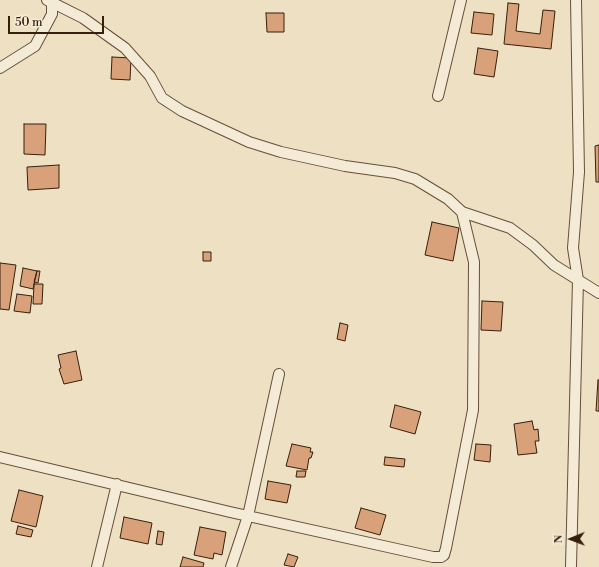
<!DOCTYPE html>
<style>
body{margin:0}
#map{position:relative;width:599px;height:567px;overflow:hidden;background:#eee0c2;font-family:"Libre Bodoni",serif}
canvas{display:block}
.north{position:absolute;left:551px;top:519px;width:40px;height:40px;-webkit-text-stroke:3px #f4ebd7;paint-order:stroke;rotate:269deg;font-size:11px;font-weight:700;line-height:16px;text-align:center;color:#371f0d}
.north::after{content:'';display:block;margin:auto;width:14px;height:18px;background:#371f0d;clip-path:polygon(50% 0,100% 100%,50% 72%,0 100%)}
.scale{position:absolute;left:8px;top:16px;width:96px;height:18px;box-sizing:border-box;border:2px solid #371f0d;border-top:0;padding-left:5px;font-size:12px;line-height:14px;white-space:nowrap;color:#371f0d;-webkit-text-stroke:3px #f4ebd7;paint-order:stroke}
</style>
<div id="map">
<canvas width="599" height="567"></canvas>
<div class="north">N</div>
<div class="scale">50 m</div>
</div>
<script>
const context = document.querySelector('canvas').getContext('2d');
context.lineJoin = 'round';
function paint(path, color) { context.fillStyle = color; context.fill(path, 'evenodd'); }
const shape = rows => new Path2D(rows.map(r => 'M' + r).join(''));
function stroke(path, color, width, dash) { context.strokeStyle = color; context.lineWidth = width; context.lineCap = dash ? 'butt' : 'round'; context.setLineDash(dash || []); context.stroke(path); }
const building = shape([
 [508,3,519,4,516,31,540,34,543,10,555,11,551,49,504,44,508,3],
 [474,12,494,14,492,35,471,33,474,12],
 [266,13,284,13,284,32,267,32,266,13],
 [478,48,498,51,494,77,474,74,478,48],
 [112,57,131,58,130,80,111,79,112,57],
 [24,124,46,124,45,155,24,154,24,124],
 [599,145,599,182,596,182,595,146,599,145],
 [59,165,59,188,28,190,27,167,59,165],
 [432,222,459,228,453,261,425,255,432,222],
 [203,252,211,252,211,261,203,261,203,252],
 [0,263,16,265,9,310,0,309,0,263],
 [23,268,37,271,33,289,20,286,23,268],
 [37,271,40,271,38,283,34,282,37,271],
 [34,284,43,284,42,304,33,304,34,284],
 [17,294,32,296,30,313,14,311,17,294],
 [482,301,503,302,501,331,481,330,482,301],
 [340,323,348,325,345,341,337,339,340,323],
 [76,351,82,380,64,384,59,369,61,368,58,355,76,351],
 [598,380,599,380,599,411,596,411,598,380],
 [395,405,421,412,415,434,390,427,395,405],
 [532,421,534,430,538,429,539,441,535,441,537,453,518,455,514,424,532,421],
 [292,444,311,448,310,452,313,452,311,458,309,458,307,470,286,466,292,444],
 [476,444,491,445,490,462,474,460,476,444],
 [385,457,405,459,404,467,384,465,385,457],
 [297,471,306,471,305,477,296,477,297,471],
 [268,481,291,485,287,503,265,499,268,481],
 [19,490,43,496,36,527,11,521,19,490],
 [361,508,386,515,380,535,355,528,361,508],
 [124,517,152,523,148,544,120,538,124,517],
 [18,526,33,530,31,537,16,534,18,526],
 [200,527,226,532,222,555,214,553,213,559,194,555,200,527],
 [158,531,164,532,162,545,156,544,158,531],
 [288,554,298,557,294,567,284,565,288,554],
 [183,557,204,563,203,567,180,567,183,557]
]);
paint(building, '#d9a179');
stroke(building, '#371f0d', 1);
const street = shape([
 [47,0,83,18,125,48,150,76,162,98,182,111,249,142,281,152,345,166,395,173,415,179,448,199,462,212,510,228,533,245,554,265,599,293],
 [0,68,35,46,52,14,52,3],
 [438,96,461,0],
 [0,457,230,512,433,557,441,557,444,555,446,548,473,410,474,262,462,212],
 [571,566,578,280,573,248,579,172,576,0],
 [97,567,117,484],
 [231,567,248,516,279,374]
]);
stroke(street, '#654f3a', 12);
stroke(street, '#f4ebd7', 10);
</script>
